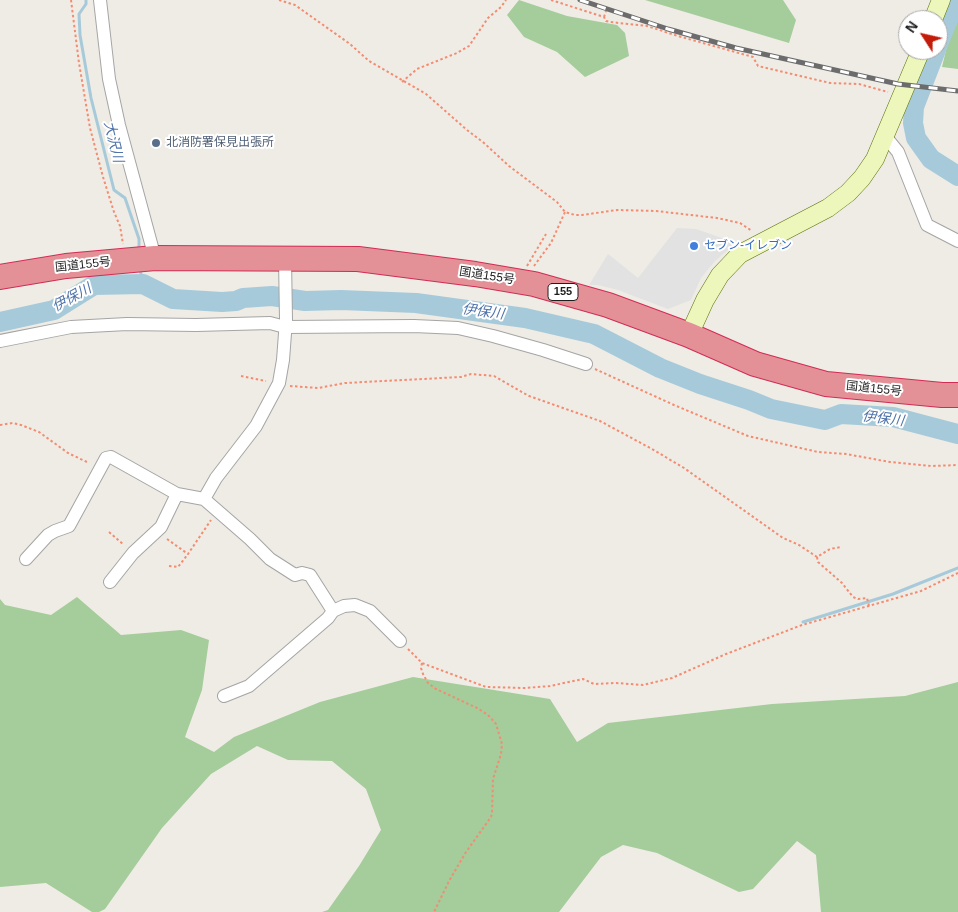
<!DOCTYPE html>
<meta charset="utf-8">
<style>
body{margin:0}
#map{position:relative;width:958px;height:912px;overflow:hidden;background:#efece5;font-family:Arial,sans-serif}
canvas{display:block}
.north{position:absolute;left:898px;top:10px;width:50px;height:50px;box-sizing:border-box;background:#fff;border:1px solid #a5a5a5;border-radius:50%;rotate:305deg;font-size:14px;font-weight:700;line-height:20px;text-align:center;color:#1e1e1e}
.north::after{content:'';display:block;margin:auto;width:18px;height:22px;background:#c31c09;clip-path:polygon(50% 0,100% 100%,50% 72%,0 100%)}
</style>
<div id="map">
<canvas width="958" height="912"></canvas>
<div class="north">N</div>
</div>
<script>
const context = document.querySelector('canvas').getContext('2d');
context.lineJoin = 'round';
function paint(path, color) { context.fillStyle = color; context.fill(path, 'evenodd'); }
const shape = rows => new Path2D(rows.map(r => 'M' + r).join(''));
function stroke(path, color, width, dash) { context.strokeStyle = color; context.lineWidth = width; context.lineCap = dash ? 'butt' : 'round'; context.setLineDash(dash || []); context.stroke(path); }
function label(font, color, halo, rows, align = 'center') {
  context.font = font + ' Arial,"Noto Sans JP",sans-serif'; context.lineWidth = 4; context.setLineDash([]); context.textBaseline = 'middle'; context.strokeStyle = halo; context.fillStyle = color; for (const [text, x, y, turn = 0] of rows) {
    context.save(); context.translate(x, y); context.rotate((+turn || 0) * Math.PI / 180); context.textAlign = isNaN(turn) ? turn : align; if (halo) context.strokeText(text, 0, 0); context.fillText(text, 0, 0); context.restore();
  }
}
paint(shape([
 [519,0,567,16,617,25,625,33,629,56,585,77,557,52,524,37,507,15],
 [645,0,783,0,796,20,789,43],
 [958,0,958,69,942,67],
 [77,597,121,635,181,630,209,640,202,690,185,737,214,752,234,737,320,702,413,677,550,699,577,742,608,723,772,704,905,696,958,682,958,912,821,912,816,855,797,841,753,889,739,892,657,853,623,845,601,857,559,912,322,912,328,910,359,866,381,830,366,789,332,761,288,760,257,746,211,774,162,828,105,909,99,912,92,912,46,883,0,887,0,599,5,605,51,615]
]), '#a5cc9b');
paint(shape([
 [677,228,696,229,736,243,715,261,701,278,691,300,668,309,618,290,598,285,589,285,608,254,638,278]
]), '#e2e2e2');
stroke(shape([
 [86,0,86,4,79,14,80,35,91,98,114,190,125,198,139,239,139,250],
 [140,269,143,284],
 [803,622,893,594,958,568]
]), '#a7cada', 3);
stroke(shape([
 [938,44,956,0],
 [936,50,914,107,913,123,916,138,931,159,958,176],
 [0,322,54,310,94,285,143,284,173,299,222,302,236,301,243,298,272,296,305,301,341,300,416,303,525,318,594,334,660,368,700,384,749,400,771,409,825,420,841,414,893,417,958,434]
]), '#a7cada', 20);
const street = shape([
 [100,0,109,79,119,125,155,258],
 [885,136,898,152,927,225,958,241],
 [0,341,71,327,127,324,196,325,270,323,285,327,414,326,458,328,493,336,543,350,586,364],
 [204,499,216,478,256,426,279,383,283,360,286,320,285,258],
 [26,559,48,535,55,531,69,526,106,458,111,457,177,494,204,499,250,539,270,559,295,575,302,573,310,575,333,611],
 [110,582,133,553,161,527,177,494],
 [224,696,249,686,328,618,333,611,344,606,355,605,370,611,400,641]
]);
const secondary = shape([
 [933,20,941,0],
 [689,335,705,300,720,275,740,254,828,208,848,193,862,178,875,159,921,50]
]);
const highway = shape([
 [0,277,66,266,155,258,358,259,475,274,534,284,608,305,689,335,755,364,826,384,942,395,958,395]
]);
stroke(street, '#a5a5a5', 14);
stroke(secondary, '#5b710a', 19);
stroke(highway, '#d22c54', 26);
stroke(shape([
 [71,0,79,63,90,128,103,177,114,212,120,226,123,244],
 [279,0,295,5,350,44,369,61,426,94,467,130,484,143,509,166,557,202,565,212,575,215,582,215,617,210,656,211,717,218,740,223,752,231],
 [551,0,604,17,606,21,610,22,647,26,678,36,753,57,758,66,830,83,859,84,888,92],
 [604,17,606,11],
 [402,82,417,69,457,53,469,46,488,18,501,7,506,0],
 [527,266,546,234],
 [534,266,551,243,565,212],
 [595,369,674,405,748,436,818,452,846,454,890,462,932,466,958,465],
 [241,376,266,381],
 [290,386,318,388,345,383,461,377,471,374,494,376,529,396,600,421,652,449,684,468,783,538,799,545,817,557,830,549,841,547],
 [0,425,13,423,21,425,39,432,68,453,89,463],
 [109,532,124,545],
 [167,539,188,554,211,520],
 [817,557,818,562,842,583,853,597,858,599,867,598,869,606],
 [169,566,178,567,188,554],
 [408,649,422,663,486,687,525,688,550,686,583,679,594,684,616,683,643,685,672,678,726,654,802,625,921,591,958,573],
 [422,663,421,668,423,674,428,683,436,689,477,708,488,715,496,724,502,744,501,754,493,779,492,813,491,817,466,852,449,881,434,912]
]), '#f38c71', 2, [2.5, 2.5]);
stroke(street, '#fff', 12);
stroke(secondary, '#edf6bb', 18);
stroke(highway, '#e39097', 24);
const rail = shape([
 [580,0,668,29,736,48,898,84,958,91]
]);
stroke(rail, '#6c6c6c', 5);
stroke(rail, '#fff', 3, [9]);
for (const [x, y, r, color] of [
 [156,143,5,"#5c6f8a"],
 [694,246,5,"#3f7fe0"]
]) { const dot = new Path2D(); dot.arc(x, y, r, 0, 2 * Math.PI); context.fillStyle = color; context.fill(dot); stroke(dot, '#fff', 2); }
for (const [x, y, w] of [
 [563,292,30]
]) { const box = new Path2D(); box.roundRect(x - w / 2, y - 8.5, w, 17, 4); context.fillStyle = '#fff'; context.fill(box); stroke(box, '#1e1e1e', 1); }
label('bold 11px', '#1e1e1e', null, [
 ["155",563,292]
]);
label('12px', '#4e5e75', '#fff', [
 ["北消防署保見出張所",166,143]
], 'left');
label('12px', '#366cbe', '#fff', [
 ["セブン-イレブン",704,246]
], 'left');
label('12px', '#1e1e1e', '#fff', [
 ["国道155号",83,265,-6],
 ["国道155号",487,276,9],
 ["国道155号",874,389,6]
]);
label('italic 14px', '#4f73aa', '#fff', [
 ["大沢川",113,142,76],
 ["伊保川",72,298,-29],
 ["伊保川",483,312,8],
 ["伊保川",883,419,7]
]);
</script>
